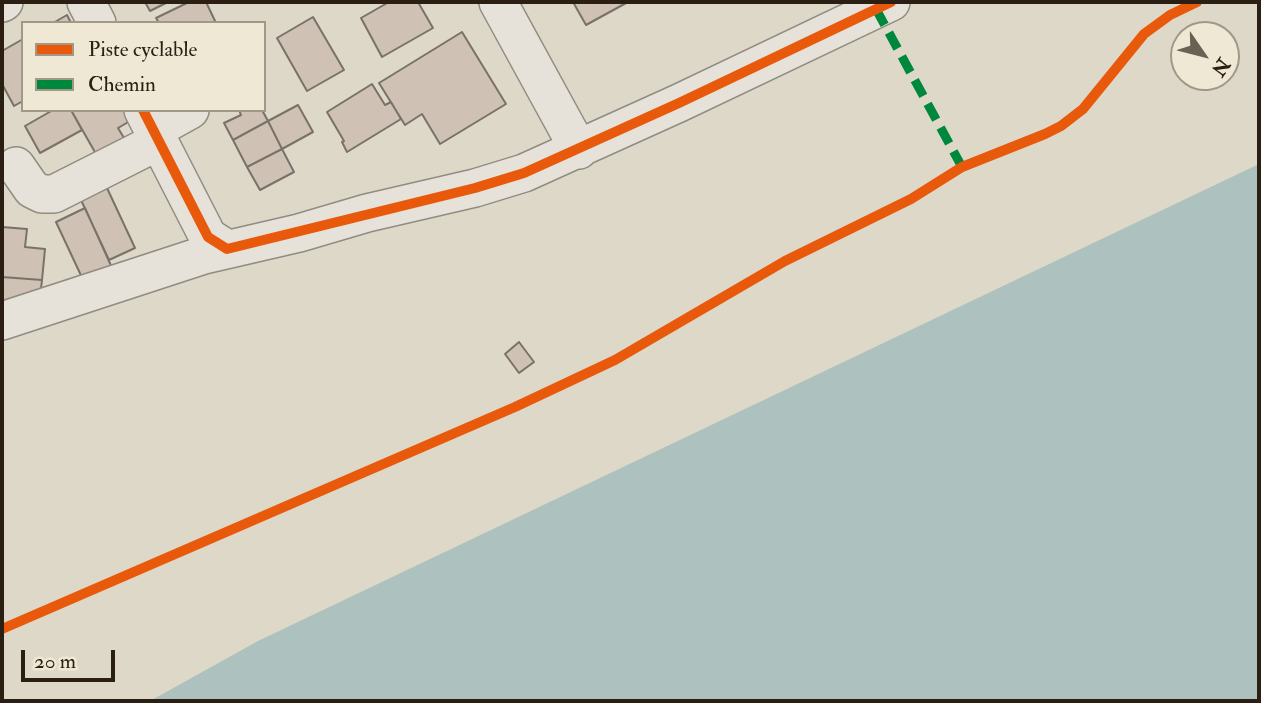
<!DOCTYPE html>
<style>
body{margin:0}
#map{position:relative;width:1261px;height:703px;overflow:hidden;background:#ded8c8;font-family:"IM FELL Double Pica",serif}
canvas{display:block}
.frame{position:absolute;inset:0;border:4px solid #2b1f14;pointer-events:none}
.legend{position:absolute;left:21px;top:21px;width:245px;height:91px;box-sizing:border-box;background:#efe8d5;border:2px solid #a19888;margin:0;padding:9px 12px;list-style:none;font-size:21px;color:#2b1f14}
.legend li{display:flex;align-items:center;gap:14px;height:35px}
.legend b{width:35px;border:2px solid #a19888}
.north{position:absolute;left:1170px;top:21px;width:70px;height:70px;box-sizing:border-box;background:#efe8d5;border:2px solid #a19888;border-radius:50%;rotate:125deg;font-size:19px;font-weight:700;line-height:28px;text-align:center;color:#2b1f14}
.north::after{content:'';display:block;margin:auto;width:24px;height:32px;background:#6a6053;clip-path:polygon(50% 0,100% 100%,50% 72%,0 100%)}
.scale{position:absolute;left:21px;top:650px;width:94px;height:32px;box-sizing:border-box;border:4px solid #2b1f14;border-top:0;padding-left:9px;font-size:21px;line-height:24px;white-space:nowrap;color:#2b1f14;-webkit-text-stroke:5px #efe8d5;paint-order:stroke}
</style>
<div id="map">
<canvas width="1261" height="703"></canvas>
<div class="frame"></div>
<ul class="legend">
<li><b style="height:9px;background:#e8590c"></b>Piste cyclable</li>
<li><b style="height:9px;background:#00873e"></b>Chemin</li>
</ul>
<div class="north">N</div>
<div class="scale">20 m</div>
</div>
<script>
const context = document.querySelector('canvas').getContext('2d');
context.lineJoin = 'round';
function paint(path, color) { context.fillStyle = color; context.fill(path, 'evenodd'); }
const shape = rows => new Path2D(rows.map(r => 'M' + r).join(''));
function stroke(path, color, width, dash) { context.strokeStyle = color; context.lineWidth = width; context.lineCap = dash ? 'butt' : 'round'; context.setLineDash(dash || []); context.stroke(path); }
paint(shape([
 [1259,164,1259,701,150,701,258,641]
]), '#adc2be');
const building = shape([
 [145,2,168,2,150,11,145,2],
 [189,2,206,2,216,23,159,23,156,18,189,2],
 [389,2,418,2,433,28,382,57,361,18,389,2],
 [573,2,628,2,586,25,573,2],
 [67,15,71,23,53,23,67,15],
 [313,17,344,70,307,91,277,38,313,17],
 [462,32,506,104,440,144,422,114,405,125,379,83,462,32],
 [23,39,23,101,14,106,2,84,2,51,23,39],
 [372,84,385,105,391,102,401,119,347,152,342,142,344,141,327,112,372,84],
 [298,105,313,132,282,149,268,121,298,105],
 [53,110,71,110,82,130,40,153,25,126,53,110],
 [71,110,124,110,130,121,118,128,124,138,96,154,71,110],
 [239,110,262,110,268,121,233,140,224,123,241,115,239,110],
 [268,121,282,149,247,167,233,140,268,121],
 [282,149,294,172,260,190,247,167,282,149],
 [107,188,135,248,109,260,81,200,107,188],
 [85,208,113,270,85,284,56,222,85,208],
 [2,227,27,229,25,247,45,249,42,280,2,277,2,227],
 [2,277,42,280,40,297,2,302,2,277],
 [519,342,534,362,519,373,505,354,519,342]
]);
paint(building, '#cfc1b4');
stroke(building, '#787269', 2);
const minor = shape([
 [86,2,97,23],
 [498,2,579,150],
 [2,3,4,2],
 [143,110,208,237,227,249],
 [154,130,190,110],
 [16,166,32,189,42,194,54,194,159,141],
 [2,321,204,255,299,233,367,213,475,188,524,173,679,103,891,2]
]);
stroke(minor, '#908c82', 40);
stroke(minor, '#e6e2da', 37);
stroke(shape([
 [876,9,962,167]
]), '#00873e', 9, [18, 9]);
stroke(shape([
 [143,110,208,237,227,249,475,188,524,173,679,103,891,2],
 [2,629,515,407,615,360,785,261,911,199,962,167,1045,134,1061,126,1083,109,1144,34,1170,15,1197,2]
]), '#e8590c', 10);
</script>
